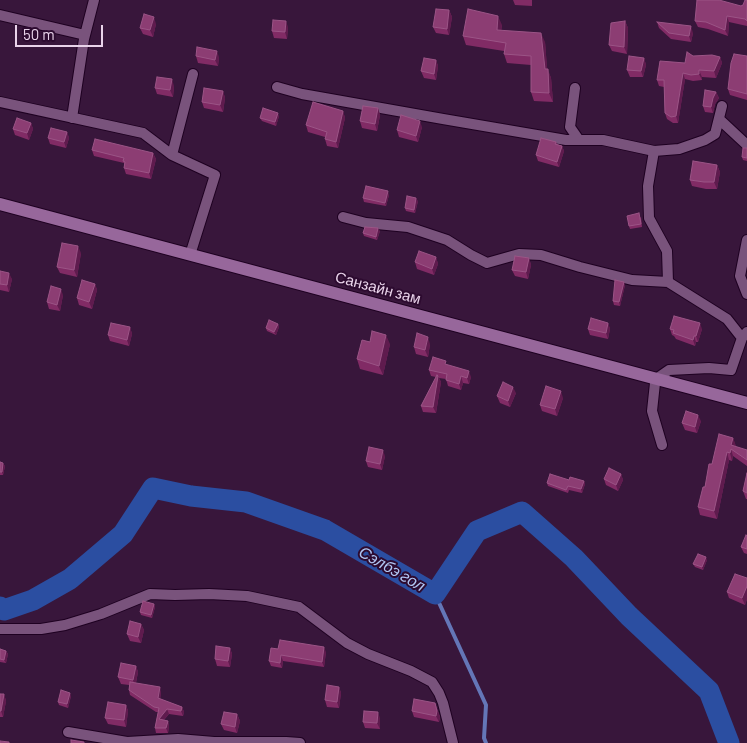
<!DOCTYPE html>
<meta charset="utf-8">
<style>
body{margin:0}
#map{position:relative;width:747px;height:743px;overflow:hidden;background:#38163b;font-family:Barlow,sans-serif}
canvas{display:block}
.scale{position:absolute;left:15px;top:25px;width:88px;height:22px;box-sizing:border-box;border:2px solid #e9d3ea;border-top:0;padding-left:6px;font-size:15px;line-height:18px;white-space:nowrap;color:#e9d3ea;-webkit-text-stroke:4px #2d0b30;paint-order:stroke}
</style>
<div id="map">
<canvas width="747" height="743"></canvas>
<div class="scale">50 m</div>
</div>
<script>
const context = document.querySelector('canvas').getContext('2d');
context.lineJoin = 'round';
const shape = rows => new Path2D(rows.map(r => 'M' + r).join(''));
function stroke(path, color, width, dash) { context.strokeStyle = color; context.lineWidth = width; context.lineCap = dash ? 'butt' : 'round'; context.setLineDash(dash || []); context.stroke(path); }
function paint(path, color) { context.fillStyle = color; context.fill(path, 'evenodd'); }
function label(font, color, halo, rows, align = 'center') {
  context.font = font + ' Barlow,sans-serif'; context.lineWidth = 4; context.setLineDash([]); context.textBaseline = 'middle'; context.strokeStyle = halo; context.fillStyle = color; for (const [text, x, y, turn = 0] of rows) {
    context.save(); context.translate(x, y); context.rotate((+turn || 0) * Math.PI / 180); context.textAlign = isNaN(turn) ? turn : align; if (halo) context.strokeText(text, 0, 0); context.fillText(text, 0, 0); context.restore();
  }
}
stroke(shape([
 [435,594,486,705,484,738,486,743]
]), '#6476b7', 4);
stroke(shape([
 [0,607,4,610,33,600,70,579,123,534,153,488,191,496,246,502,325,530,435,594,477,531,522,512,574,558,629,616,709,691,729,743]
]), '#2b4ea1', 21);
const street = shape([
 [0,15,85,35],
 [277,87,302,94,443,119,566,140,603,140,654,151,648,186,649,218,667,251,668,282],
 [575,88,570,127,579,140],
 [0,102,143,133,172,155,215,175,190,255],
 [72,118,84,39,94,0],
 [719,119,747,145],
 [654,151,679,149,705,140,715,134,722,106],
 [172,155,193,74],
 [343,217,366,223,408,227,447,240,471,255,487,263,519,254,541,255,580,267,632,280,668,282,727,319,742,338],
 [747,240,740,276,747,294],
 [662,445,652,411,655,383,656,379,669,370,709,368,731,370,742,338,747,332],
 [0,629,41,629,65,625,101,614,150,594,175,595,209,594,247,596,299,607,347,643,368,654,411,671,432,682,439,693,443,703,453,743],
 [68,732,127,742,178,739],
 [174,743,178,739,214,742,286,742],
 [285,743,286,742,300,743]
]);
const secondary = shape([
 [0,204,747,403]
]);
stroke(street, '#1e0021', 12);
stroke(secondary, '#1e0021', 14);
stroke(street, '#79537c', 10);
stroke(secondary, '#97679b', 12);
paint(shape([
 [513,0,532,0,532,6,515,5],
 [747,0,747,26,729,22,728,36,708,29,698,27,695,21,743,5],
 [449,10,452,17,449,35,436,33,433,27],
 [625,21,628,28,627,54,612,51,609,45],
 [657,22,693,33,691,42,671,39,659,28],
 [156,24,153,37,143,34,140,28],
 [502,25,501,31,545,42,547,69,551,78,553,102,534,101,531,92,531,65,507,63,504,54,504,51,466,45,463,36],
 [288,27,287,39,274,38,272,31],
 [196,56,219,57,218,66,198,63],
 [693,56,720,57,722,63,716,78,702,77,702,80,693,81,685,79,678,123,673,123,667,119,665,113,664,87,659,86,657,80,685,63],
 [747,56,747,100,730,95,728,89],
 [644,58,646,65,643,77,630,77,627,70],
 [436,60,438,66,436,80,424,78,421,71],
 [174,86,173,97,157,94,155,88],
 [223,91,225,98,223,112,204,108,202,102],
 [716,92,719,98,715,104,713,113,705,112,703,106],
 [378,108,380,115,377,131,362,128,360,121],
 [343,111,345,118,338,148,327,146,325,139,325,137,308,132,306,125],
 [279,116,276,126,262,121,260,118],
 [31,123,33,129,29,140,15,135,13,129],
 [422,127,418,142,399,137,397,130],
 [67,132,69,138,66,148,50,144,48,138],
 [556,142,557,144,562,146,564,151,559,167,538,161,536,155],
 [747,148,747,161,743,160,742,157],
 [92,150,153,153,156,159,151,179,126,174,124,168,124,163,94,156],
 [717,165,720,172,717,189,706,189,692,186,690,180],
 [389,195,386,206,364,202,363,198],
 [418,201,415,213,406,211,405,208],
 [641,217,642,227,630,229,629,226],
 [380,231,377,240,364,236,363,233],
 [81,253,77,277,60,273,57,267],
 [436,257,438,264,434,275,417,269,415,262],
 [529,258,531,265,528,279,515,276,512,270],
 [0,271,12,279,9,292,0,290],
 [95,284,97,290,92,309,79,305,77,298],
 [625,285,620,306,614,305,613,301],
 [63,295,60,311,49,309,47,302],
 [608,323,610,329,608,339,590,335,588,329],
 [278,324,279,327,276,335,267,331,266,328],
 [130,327,132,334,129,346,110,341,108,335],
 [670,329,702,329,698,342,696,342,695,346,676,339,674,336,672,335],
 [370,342,390,344,383,375,360,369,357,359],
 [430,344,428,357,416,354,414,347],
 [447,365,471,377,469,384,463,383,461,390,448,386,446,379,439,378,441,382,436,413,423,412,421,406,436,377,431,376,429,370],
 [516,393,510,407,500,403,497,396],
 [563,398,557,416,542,411,540,405],
 [701,421,697,433,685,430,682,423],
 [733,438,736,447,747,450,747,466,733,456,732,461,729,460,717,519,700,515,698,507,712,464],
 [385,456,382,470,368,467,366,461],
 [0,462,5,466,3,475,0,475],
 [747,473,747,499,746,499,743,491],
 [621,474,623,480,618,491,606,485,604,479],
 [569,480,584,481,585,484,582,493,569,490,568,493,548,486,547,483],
 [747,536,747,554,744,553,741,547],
 [707,560,703,570,695,567,693,564],
 [747,578,747,599,745,605,729,598,727,592],
 [154,604,155,607,152,618,141,615,140,612],
 [141,624,144,630,141,643,130,641,127,634],
 [230,648,232,654,230,667,217,666,215,659],
 [0,649,6,651,8,654,6,663,0,662],
 [278,649,326,652,324,667,283,661,282,668,271,666,269,661],
 [136,666,138,672,136,683,161,692,160,699,182,707,184,712,183,716,169,714,164,720,168,721,169,726,168,733,156,733,155,728,158,712,156,712,130,695,129,690,129,685,121,684,118,677],
 [339,687,341,693,339,708,327,707,325,700],
 [0,694,4,694,6,701,3,717,0,717],
 [71,696,68,708,59,705,58,702],
 [435,703,440,717,439,722,414,717,412,711],
 [126,705,128,711,126,727,108,724,105,718],
 [237,714,240,721,237,733,224,730,221,724],
 [380,718,380,729,365,728,363,722]
]), '#812b65');
paint(shape([
 [449,10,452,17,449,35,447,29],
 [498,16,502,25,500,39,497,30],
 [727,16,729,22,728,36,725,30],
 [154,17,156,24,153,37,150,30],
 [286,21,288,27,287,39,285,32],
 [625,21,628,28,627,54,624,47],
 [691,26,693,33,691,42,689,36],
 [541,33,545,42,548,78,545,69],
 [217,51,219,57,218,66,215,60],
 [720,57,722,63,716,78,714,71],
 [644,58,646,65,643,77,641,71],
 [436,60,438,66,436,80,434,74],
 [548,69,551,78,553,102,549,93],
 [699,70,702,77,702,80,699,74],
 [683,73,685,79,678,123,676,116],
 [172,79,174,86,173,97,170,90],
 [223,91,225,98,223,112,220,105],
 [716,92,719,98,715,104,713,113,711,107,713,98],
 [378,108,380,115,377,131,375,124],
 [343,111,345,118,338,148,336,142],
 [278,113,279,116,276,126,275,122],
 [420,121,422,127,418,142,416,136],
 [31,123,33,129,29,140,27,133],
 [67,132,69,138,66,148,64,142],
 [562,146,564,151,559,167,557,162],
 [153,153,156,159,151,179,149,173],
 [717,165,720,172,717,189,714,182],
 [388,191,389,195,386,206,385,203],
 [416,198,418,201,415,213,414,210],
 [378,228,380,231,377,240,376,237],
 [78,246,81,253,77,277,74,270],
 [436,257,438,264,434,275,432,269],
 [529,258,531,265,528,279,526,272],
 [9,273,12,279,9,292,7,285],
 [624,282,625,285,620,306,619,302],
 [95,284,97,290,92,309,89,302],
 [61,289,63,295,60,311,57,305],
 [608,323,610,329,608,339,606,333],
 [700,323,702,329,698,342,696,336],
 [278,324,279,327,276,335,274,332],
 [130,327,132,334,129,346,127,340],
 [386,335,390,344,383,375,379,366],
 [694,336,696,342,695,346,693,340],
 [428,337,430,344,428,357,425,350],
 [469,371,471,377,469,384,467,378],
 [438,376,441,382,436,413,433,407],
 [461,376,463,383,461,390,459,384],
 [513,387,516,393,510,407,508,401],
 [561,391,563,398,557,416,555,409],
 [698,415,701,421,697,433,695,427],
 [733,438,736,446,735,452,731,445],
 [731,449,733,456,732,461,730,453],
 [383,450,385,456,382,470,380,464],
 [727,452,729,460,717,519,714,511],
 [3,463,5,466,3,475,2,472],
 [621,474,623,480,618,491,616,485],
 [584,481,585,484,582,493,581,489],
 [706,557,707,560,703,570,702,567],
 [747,586,747,599,745,605,742,598],
 [154,604,155,607,152,618,151,615],
 [141,624,144,630,141,643,138,637],
 [324,647,326,652,324,667,322,662],
 [230,648,232,654,230,667,228,661],
 [6,651,8,654,6,663,4,660],
 [281,655,283,661,282,668,280,663],
 [136,666,138,672,135,687,133,680],
 [160,687,161,692,160,703,158,698],
 [339,687,341,693,339,708,337,702],
 [70,693,71,696,68,708,67,704],
 [4,694,6,701,3,717,1,711],
 [435,703,440,717,439,722,436,716],
 [126,705,128,711,126,727,124,720],
 [182,707,184,712,183,716,181,711],
 [167,709,169,714,160,724,159,719],
 [378,712,380,718,380,729,377,723],
 [237,714,240,721,237,733,235,727],
 [168,721,169,726,168,733,166,728]
]), '#5f1b4e');
const building = shape([
 [697,0,719,0,741,6,743,5,745,0,747,0,747,21,745,19,727,16,725,30,706,22,695,21,697,0],
 [436,9,449,10,447,29,433,27,436,9],
 [468,9,498,16,497,30,541,33,545,69,548,69,549,93,531,92,531,56,504,54,506,43,463,36,468,9],
 [144,14,154,17,150,30,140,28,144,14],
 [273,20,286,21,285,32,272,31,273,20],
 [625,21,624,47,609,45,611,23,625,21],
 [657,22,691,26,689,36,669,33,657,22],
 [197,47,217,51,215,60,196,56,197,47],
 [687,52,693,56,712,55,720,57,714,71,699,70,699,74,691,75,683,73,676,116,671,117,665,113,664,80,657,80,660,61,685,63,687,52],
 [734,54,747,56,747,94,728,89,731,63,734,54],
 [629,56,644,58,641,71,627,70,629,56],
 [424,58,436,60,434,74,421,71,424,58],
 [157,77,172,79,170,90,155,88,157,77],
 [204,88,223,91,220,105,202,102,204,88],
 [705,90,716,92,713,98,711,107,703,106,705,90],
 [313,102,343,111,336,142,325,139,327,132,306,125,313,102],
 [363,106,378,108,375,124,360,121,363,106],
 [263,108,278,113,275,122,260,118,263,108],
 [401,115,420,121,416,136,397,130,401,115],
 [17,118,31,123,27,133,13,129,17,118],
 [51,128,67,132,64,142,48,138,51,128],
 [541,138,556,142,555,144,562,146,557,162,536,155,541,138],
 [95,139,153,153,149,173,124,168,125,162,123,161,124,158,92,150,95,139],
 [743,148,747,148,747,158,742,157,743,148],
 [693,161,717,165,714,182,704,182,690,180,693,161],
 [366,186,388,191,385,203,363,198,366,186],
 [407,196,416,198,414,210,405,208,407,196],
 [639,213,641,224,629,226,627,216,639,213],
 [365,227,378,228,376,237,363,233,365,227],
 [62,243,78,246,74,270,57,267,62,243],
 [419,251,436,257,432,269,415,262,419,251],
 [515,256,529,258,526,272,512,270,515,256],
 [0,271,9,273,7,285,0,284,0,271],
 [82,280,95,284,89,302,77,298,82,280],
 [615,280,624,282,619,302,613,301,615,280],
 [51,286,61,289,57,305,47,302,51,286],
 [674,316,700,323,696,336,694,336,693,340,673,333,674,330,670,329,674,316],
 [591,318,608,323,606,333,588,329,591,318],
 [269,320,278,324,274,332,266,328,269,320],
 [111,323,130,327,127,340,108,335,111,323],
 [372,331,386,335,379,366,357,359,362,340,370,342,372,331],
 [417,333,428,337,425,350,414,347,417,333],
 [433,357,446,361,445,364,469,371,467,378,461,376,459,384,446,380,447,374,429,370,433,357],
 [437,375,438,376,433,407,421,406,437,375],
 [503,382,513,387,508,401,497,396,503,382],
 [546,386,561,391,555,409,540,405,546,386],
 [686,411,698,415,695,427,682,423,686,411],
 [719,434,733,438,731,445,747,450,747,460,731,449,730,453,727,452,714,511,698,507,703,487,705,487,709,464,712,464,719,434],
 [369,447,383,450,380,464,366,461,369,447],
 [0,462,3,463,2,472,0,472,0,462],
 [609,468,621,474,616,485,604,479,609,468],
 [747,473,747,493,743,491,747,473],
 [550,474,569,480,570,477,584,481,581,489,568,486,566,490,547,483,550,474],
 [746,535,747,536,747,549,741,547,746,535],
 [698,554,706,557,702,567,693,564,698,554],
 [735,574,747,578,747,586,742,598,727,592,735,574],
 [143,601,154,604,151,615,140,612,143,601],
 [130,621,141,624,138,637,127,634,130,621],
 [280,640,324,647,322,662,281,655,280,663,269,661,271,648,278,649,280,640],
 [216,646,230,648,228,661,215,659,216,646],
 [0,649,6,651,4,660,0,659,0,649],
 [121,663,136,666,133,680,118,677,121,663],
 [130,682,160,687,158,698,182,707,181,711,167,709,159,719,168,721,166,728,155,728,159,708,154,707,129,690,130,682],
 [327,685,339,687,337,702,325,700,327,685],
 [61,690,70,693,67,704,58,702,61,690],
 [0,694,4,694,1,711,0,711,0,694],
 [414,699,435,703,437,711,436,716,412,711,414,699],
 [108,702,126,705,124,720,105,718,108,702],
 [364,711,378,712,377,723,363,722,364,711],
 [224,712,237,714,235,727,221,724,224,712],
 [71,740,84,742,84,743,71,743,71,740],
 [0,741,9,742,9,743,0,743,0,741]
]);
paint(building, '#8c3d73');
stroke(building, '#9b5486', 1);
label('15px', '#e9d3ea', '#2d0b30', [
 ["Санзайн зам",378,288,15]
]);
label('italic 16px', '#b0c6f3', '#2d0b30', [
 ["Сэлбэ гол",392,569,30]
]);
</script>
